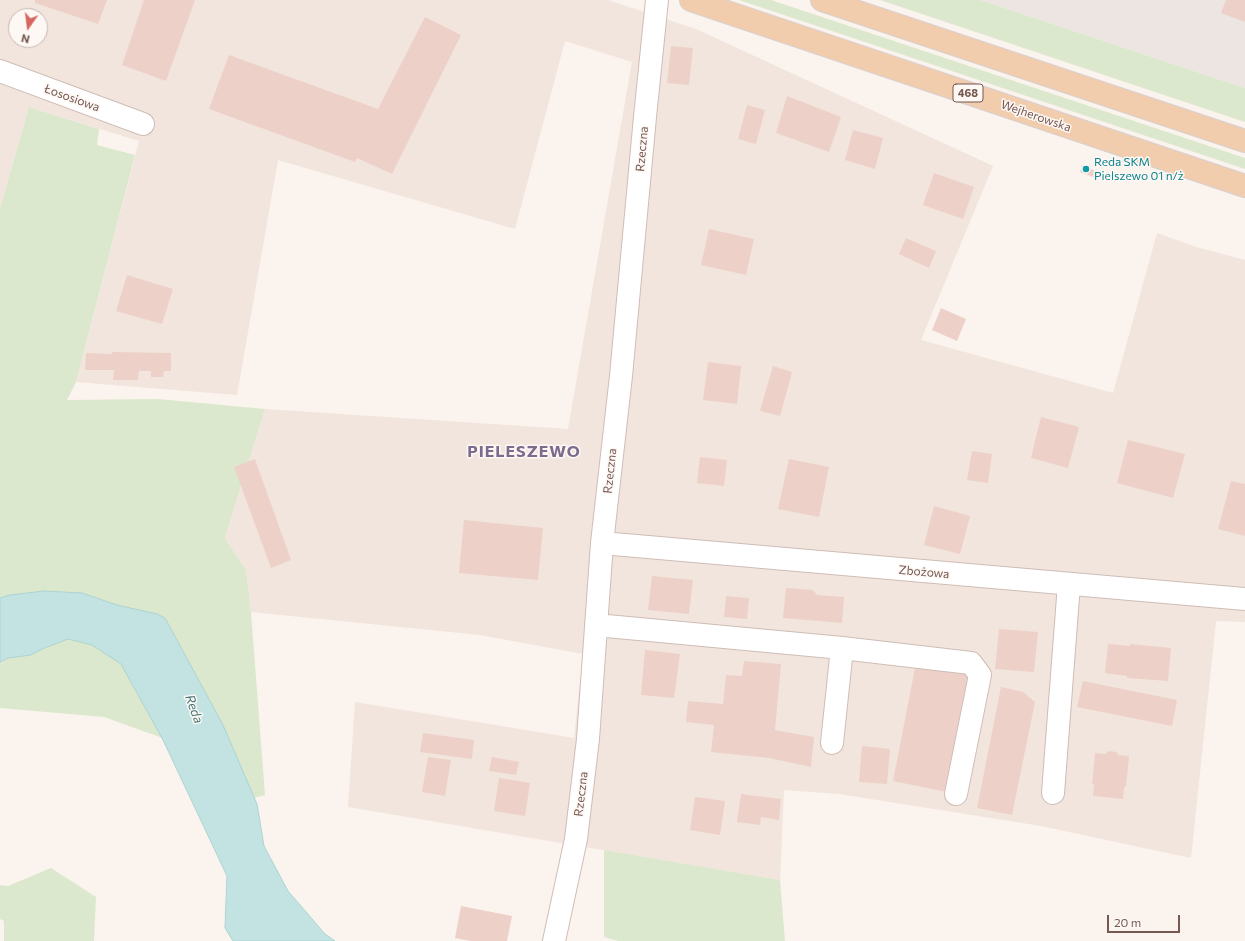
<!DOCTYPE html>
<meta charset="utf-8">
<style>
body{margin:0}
#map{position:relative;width:1245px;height:941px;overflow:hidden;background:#fbf3ed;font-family:Commissioner,sans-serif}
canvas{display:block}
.north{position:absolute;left:8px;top:8px;width:40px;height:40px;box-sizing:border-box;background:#fef8f4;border:1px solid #c7b8b3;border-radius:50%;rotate:194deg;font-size:11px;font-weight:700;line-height:16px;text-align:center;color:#755852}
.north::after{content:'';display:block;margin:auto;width:14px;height:18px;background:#d66862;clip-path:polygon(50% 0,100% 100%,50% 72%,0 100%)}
.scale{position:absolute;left:1107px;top:915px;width:73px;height:18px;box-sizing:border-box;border:2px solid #755852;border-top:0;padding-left:5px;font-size:12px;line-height:14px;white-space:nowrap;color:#755852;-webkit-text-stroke:3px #fef8f4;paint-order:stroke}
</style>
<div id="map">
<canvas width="1245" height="941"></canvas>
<div class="north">N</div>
<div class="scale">20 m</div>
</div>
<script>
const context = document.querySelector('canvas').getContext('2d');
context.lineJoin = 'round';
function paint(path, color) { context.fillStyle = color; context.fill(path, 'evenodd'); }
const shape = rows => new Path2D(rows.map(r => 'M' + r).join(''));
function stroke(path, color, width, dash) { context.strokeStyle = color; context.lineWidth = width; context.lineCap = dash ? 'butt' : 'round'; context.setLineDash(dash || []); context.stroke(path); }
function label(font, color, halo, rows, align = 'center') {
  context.font = font + ' Commissioner,sans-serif'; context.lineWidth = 3; context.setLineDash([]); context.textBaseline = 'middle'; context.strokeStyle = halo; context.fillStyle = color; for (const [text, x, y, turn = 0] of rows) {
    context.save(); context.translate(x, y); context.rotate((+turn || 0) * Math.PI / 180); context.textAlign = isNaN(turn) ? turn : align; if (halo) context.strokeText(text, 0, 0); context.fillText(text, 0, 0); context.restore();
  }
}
paint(shape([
 [0,0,608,0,696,29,993,166,921,340,1113,393,1157,233,1196,247,1245,260,1245,622,1216,621,1191,858,1041,826,839,794,784,790,780,880,348,807,355,702,574,738,583,654,480,635,251,612,246,570,225,538,265,409,568,429,632,62,565,41,515,229,278,160,237,395,76,382,139,141,29,107,0,208],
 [16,16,40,16,40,40,16,40]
]), '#f2e5dd');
paint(shape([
 [980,0,1245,0,1245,88,1043,21]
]), '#ece5e2');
paint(shape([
 [739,0,771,0,1245,158,1245,169],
 [880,0,980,0,1245,88,1245,122],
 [29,107,99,129,97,145,135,155,76,382,67,400,158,399,265,409,225,538,246,570,251,612,265,795,235,803,182,745,104,717,0,708,0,208],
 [604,850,780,880,785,941,618,941,604,937],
 [51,868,96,897,94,941,4,941,4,921,0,919,0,885,8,886]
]), '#dce8cd');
const water = shape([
 [44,591,82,593,117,605,157,614,165,618,223,725,257,804,264,846,288,891,325,934,335,941,233,941,225,928,227,876,163,740,121,664,92,645,68,639,42,649,31,655,8,658,0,662,0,598,10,595,44,591]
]);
paint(water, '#c3e3e2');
stroke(water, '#abd4d3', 1);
paint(shape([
 [35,0,107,0,98,24,35,3],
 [144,0,195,0,166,81,122,65],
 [1226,0,1245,0,1245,22,1221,13],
 [425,17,461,35,392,174,357,158,355,162,209,109,229,55,378,109],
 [671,46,693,48,689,85,667,83],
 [787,96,841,117,829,152,776,133],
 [747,105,765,110,756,144,738,139],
 [853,130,883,138,875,169,845,160],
 [1082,165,1098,172,1096,178,1080,172],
 [934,173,974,187,963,219,923,205],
 [709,229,754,239,746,275,701,265],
 [906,238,936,251,929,268,899,254],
 [127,275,173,289,162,324,116,311],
 [941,308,966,319,957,341,932,330],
 [112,352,171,353,171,371,164,371,163,377,151,377,151,371,139,371,138,380,113,380,114,370,85,370,86,353,112,354],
 [708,362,741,366,737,404,703,400],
 [773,366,792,372,780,416,760,411],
 [1041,417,1079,427,1068,468,1031,458],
 [1128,440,1185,454,1173,498,1117,483],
 [972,451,992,454,988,483,967,480],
 [700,457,727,460,724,486,697,483],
 [255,459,291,560,271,568,234,467],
 [789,459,829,467,819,517,778,509],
 [1231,481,1245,484,1245,536,1218,529],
 [934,506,970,516,960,554,924,545],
 [464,520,543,528,538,580,459,573],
 [652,576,693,580,689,614,648,610],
 [786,588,813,590,817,595,844,597,842,623,783,618],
 [726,596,749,598,747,619,724,617],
 [999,629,1038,632,1034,672,995,669],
 [1108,644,1130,646,1130,644,1171,648,1168,681,1127,678,1127,676,1105,673],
 [645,650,680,654,674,698,641,695],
 [744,661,781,664,775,730,814,737,811,767,769,758,711,752,714,725,686,722,688,701,723,704,726,675,742,676],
 [916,663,970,673,947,792,893,781],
 [1083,681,1177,700,1172,726,1077,707],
 [1001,687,1023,692,1035,702,1012,815,977,808],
 [423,733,474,740,472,759,420,752],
 [862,746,890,749,887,784,859,782],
 [1108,751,1117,752,1118,755,1129,756,1126,787,1124,787,1123,799,1093,796,1094,784,1092,784,1095,753,1106,754],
 [428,757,451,760,445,796,422,792],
 [492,757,519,762,516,775,489,771],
 [499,778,530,783,525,816,494,811],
 [741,794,781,799,779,820,761,817,760,825,737,822],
 [695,797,725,801,720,835,690,830],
 [461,906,512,916,507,941,471,941,455,938]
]), '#edd1c8');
const minor = shape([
 [0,71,143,124],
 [602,543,1245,599],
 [596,625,842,648,971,663,980,675,956,794],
 [832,743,842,648],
 [1053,793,1069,584],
 [554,941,576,839,588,739,602,543,621,376,645,117,657,0]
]);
const major = shape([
 [691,0,1245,186],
 [822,0,1245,141]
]);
stroke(minor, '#cfbdb6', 24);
stroke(major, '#d8d0cf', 24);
stroke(minor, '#fff', 22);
stroke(major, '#f1cdae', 22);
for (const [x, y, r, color] of [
 [1086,169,4,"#0f9aa8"]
]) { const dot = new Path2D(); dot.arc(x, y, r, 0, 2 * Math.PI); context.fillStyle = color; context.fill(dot); stroke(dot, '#fef8f4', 1.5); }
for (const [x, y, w] of [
 [968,93,30]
]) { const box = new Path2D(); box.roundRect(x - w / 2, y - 9, w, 18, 3); context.fillStyle = '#fef8f4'; context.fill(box); stroke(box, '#755852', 1); }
label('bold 11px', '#755852', null, [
 ["468",968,93]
]);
label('12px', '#755852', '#fef8f4', [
 ["Łososiowa",72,98,20],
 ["Wejherowska",1036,116,19],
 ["Rzeczna",642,149,-85],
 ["Rzeczna",610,471,-84],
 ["Zbożowa",924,572,5],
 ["Rzeczna",581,794,-83]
]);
label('12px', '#0d838f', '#fef8f4', [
 ["Reda SKM",1094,162],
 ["Pielszewo 01 n/ż",1094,176]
], 'left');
label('italic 13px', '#467777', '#fef8f4', [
 ["Reda",194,709,70]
]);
context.letterSpacing = '1px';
label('bold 16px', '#7c6a8f', '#fef8f4', [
 ["PIELESZEWO",524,452]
]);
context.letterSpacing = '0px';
</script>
